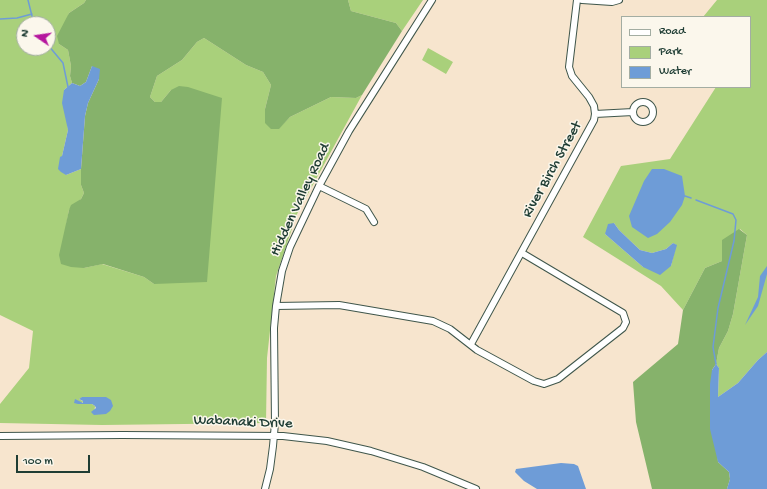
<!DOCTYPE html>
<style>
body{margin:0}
#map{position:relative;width:767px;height:489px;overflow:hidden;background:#f7e5ce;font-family:"Gochi Hand",sans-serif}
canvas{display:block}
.legend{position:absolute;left:621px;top:16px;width:130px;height:72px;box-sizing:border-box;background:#fbf7ec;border:1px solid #a3ada2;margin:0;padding:5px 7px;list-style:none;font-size:12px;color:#1f3d34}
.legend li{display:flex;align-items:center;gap:8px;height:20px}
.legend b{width:20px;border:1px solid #a3ada2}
.north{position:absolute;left:16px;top:16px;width:40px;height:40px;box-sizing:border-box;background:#fbf7ec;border:1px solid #a3ada2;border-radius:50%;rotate:283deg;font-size:11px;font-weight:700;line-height:16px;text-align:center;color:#1f3d34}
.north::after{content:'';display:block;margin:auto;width:14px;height:18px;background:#b5179e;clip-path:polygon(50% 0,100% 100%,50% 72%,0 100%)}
.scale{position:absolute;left:16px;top:455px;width:74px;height:18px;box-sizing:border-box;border:2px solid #1f3d34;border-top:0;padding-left:5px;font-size:12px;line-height:14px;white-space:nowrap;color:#1f3d34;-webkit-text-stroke:3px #fbf7ec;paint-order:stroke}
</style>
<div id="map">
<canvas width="767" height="489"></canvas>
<ul class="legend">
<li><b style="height:5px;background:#fff"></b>Road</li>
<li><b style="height:11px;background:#a9d07b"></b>Park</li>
<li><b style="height:11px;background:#6e9cd7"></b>Water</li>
</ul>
<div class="north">N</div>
<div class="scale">100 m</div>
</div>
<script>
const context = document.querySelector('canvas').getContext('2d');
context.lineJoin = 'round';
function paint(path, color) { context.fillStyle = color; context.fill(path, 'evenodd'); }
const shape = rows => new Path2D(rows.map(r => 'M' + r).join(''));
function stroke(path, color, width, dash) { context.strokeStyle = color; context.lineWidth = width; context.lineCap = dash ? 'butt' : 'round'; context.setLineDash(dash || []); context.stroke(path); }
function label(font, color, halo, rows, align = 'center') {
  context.font = font + ' "Gochi Hand",sans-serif'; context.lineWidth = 3; context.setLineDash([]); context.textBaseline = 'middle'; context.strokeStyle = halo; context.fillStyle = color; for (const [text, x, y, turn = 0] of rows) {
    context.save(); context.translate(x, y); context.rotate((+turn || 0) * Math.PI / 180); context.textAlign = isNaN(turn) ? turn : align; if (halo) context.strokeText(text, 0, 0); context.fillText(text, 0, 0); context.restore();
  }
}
paint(shape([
 [0,0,86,0,84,3,69,13,59,44,68,50,71,66,70,76,72,83,64,90,68,130,62,156,66,175,81,169,81,185,84,193,81,199,69,210,66,226,84,268,102,264,144,277,154,284,171,90,161,102,155,102,150,97,157,76,182,60,197,42,204,38,246,65,263,72,271,85,265,109,279,128,290,117,331,97,356,98,362,95,297,214,276,276,267,358,266,423,102,425,0,423,0,404,29,368,33,331,0,315],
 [24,24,48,24,48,48,24,48],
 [83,397,106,397,94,415,95,406,92,404,78,404,84,402,79,399],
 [348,0,423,0,402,31,396,23,351,11],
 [717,0,767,0,767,352,758,360,738,383,718,397,719,368,716,364,719,348,728,331,733,314,747,235,740,229,722,261,705,268,683,310,661,286,583,237,621,166,670,159,716,87,750,87,750,17,703,17],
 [614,223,619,230,640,250,652,253,666,249,673,243,676,245,671,266,643,267,605,234],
 [428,48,453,62,446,74,422,60]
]), '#a9d07b');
paint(shape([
 [86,0,348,0,351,11,396,23,402,31,362,95,356,98,331,97,290,117,279,129,271,129,265,123,265,109,271,85,263,72,246,65,204,38,197,42,182,60,157,76,150,97,155,102,161,102,171,90,179,86,188,87,222,98,207,282,154,284,144,277,103,264,84,268,71,267,61,264,59,255,69,210,71,205,81,199,84,193,81,185,81,169,85,116,88,103,99,79,92,66,86,82,80,86,72,83,70,76,71,66,68,50,59,44,57,36,69,13,84,3],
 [739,229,747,235,733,314,728,331,719,348,716,364,712,370,718,462,729,472,730,479,727,489,652,489,636,422,633,382,678,344,683,310,705,268,722,261,722,240]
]), '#86b26b');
paint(shape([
 [92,66,100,69,99,79,88,103,85,116,81,169,66,175,61,172,58,169,60,157,62,156,68,130,62,103,64,90,72,83,80,86,86,82],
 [652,169,664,169,682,176,685,196,682,205,670,222,657,234,648,238,632,227,629,216,644,181],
 [614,223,619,230,640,250,652,253,666,249,673,243,677,245,671,266,660,275,643,267,605,234,608,224],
 [767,266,767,274,758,306,745,325,758,297,760,276],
 [767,352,767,489,727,489,730,479,729,472,718,462,710,429,710,384,712,370,716,364,719,368,718,397,738,383,758,360],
 [82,397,106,397,111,400,113,406,110,411,106,414,94,415,91,412,96,408,95,406,92,404,78,404,74,403,75,399,83,403,83,401,79,399],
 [561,463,574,464,578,466,586,489,537,489,524,481,515,472,516,469]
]), '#6e9cd7');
stroke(shape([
 [28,0,34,24],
 [0,19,17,18,32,14],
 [48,45,63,63,68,87],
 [685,196,691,198],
 [696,200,733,214,736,220,734,241,718,308,713,347,716,364]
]), '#6e9cd7', 1.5);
const minor = shape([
 [582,0,612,2,619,0],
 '633 112a10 10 0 1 1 20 0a10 10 0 1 1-20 0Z',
 [595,114,633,112],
 [319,186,366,209,374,222],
 [276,306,339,305,433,321,450,329,477,350,534,381,544,384,558,379,623,328,626,322,623,313,522,253],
 [471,344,594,120,595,114,594,106,589,97,572,76,569,67,577,0],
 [0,436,122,435,283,436,327,441,371,451,423,467,476,489],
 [265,489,270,469,273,446,275,423,274,328,276,306,282,271,290,247,319,186,349,131,432,0]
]);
stroke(minor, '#3f564b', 8);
stroke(minor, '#fff', 6);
label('15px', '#1f3d34', '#fbf7ec', [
 ["River Birch Street",553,170,-61],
 ["Hidden Valley Road",301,200,-65],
 ["Wabanaki Drive",243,423,2]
]);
</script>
